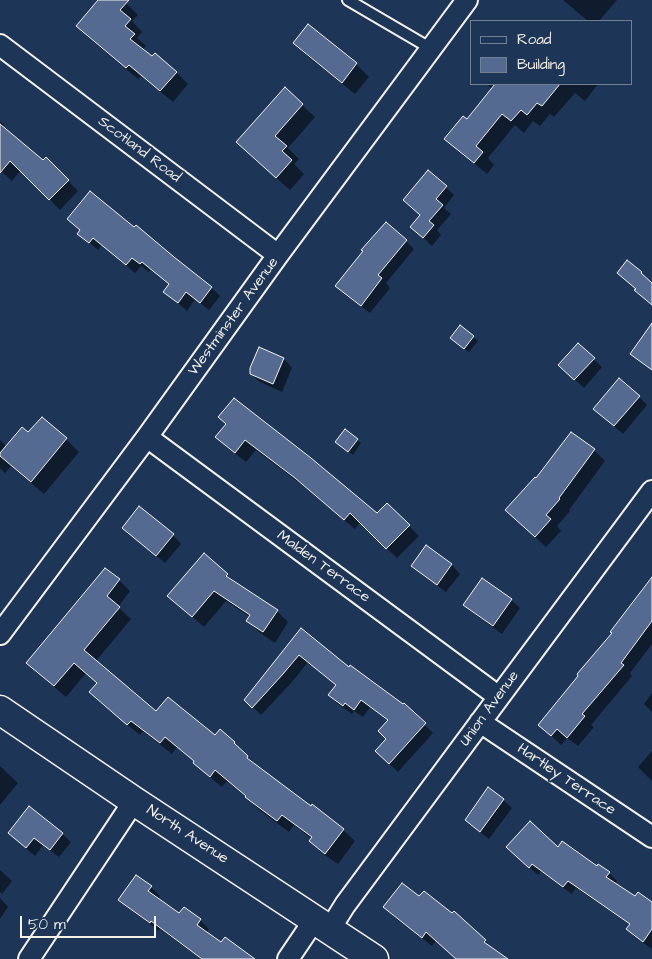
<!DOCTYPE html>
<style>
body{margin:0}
#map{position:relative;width:652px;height:959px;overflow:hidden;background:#1d3557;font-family:"Architects Daughter",sans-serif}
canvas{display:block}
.legend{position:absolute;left:470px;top:20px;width:162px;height:65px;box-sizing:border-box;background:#1d3557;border:1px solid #738091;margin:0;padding:6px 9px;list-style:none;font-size:15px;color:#f4f1e8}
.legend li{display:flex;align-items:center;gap:10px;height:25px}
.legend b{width:25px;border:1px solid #738091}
.scale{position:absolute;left:20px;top:916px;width:136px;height:22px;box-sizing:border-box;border:2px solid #f4f1e8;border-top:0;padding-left:6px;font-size:15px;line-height:18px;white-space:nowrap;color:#f4f1e8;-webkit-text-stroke:4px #1d3557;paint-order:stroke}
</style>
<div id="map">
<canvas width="652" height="959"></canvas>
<ul class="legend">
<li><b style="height:6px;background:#1d3557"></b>Road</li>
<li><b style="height:14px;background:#556a91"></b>Building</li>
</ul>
<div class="scale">50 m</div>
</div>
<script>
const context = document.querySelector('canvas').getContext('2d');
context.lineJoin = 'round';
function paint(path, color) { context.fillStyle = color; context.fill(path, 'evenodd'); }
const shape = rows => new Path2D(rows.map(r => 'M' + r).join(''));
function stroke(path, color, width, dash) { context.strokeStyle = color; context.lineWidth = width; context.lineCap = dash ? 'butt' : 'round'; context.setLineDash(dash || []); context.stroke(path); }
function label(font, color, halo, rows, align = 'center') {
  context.font = font + ' "Architects Daughter",sans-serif'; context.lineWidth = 4; context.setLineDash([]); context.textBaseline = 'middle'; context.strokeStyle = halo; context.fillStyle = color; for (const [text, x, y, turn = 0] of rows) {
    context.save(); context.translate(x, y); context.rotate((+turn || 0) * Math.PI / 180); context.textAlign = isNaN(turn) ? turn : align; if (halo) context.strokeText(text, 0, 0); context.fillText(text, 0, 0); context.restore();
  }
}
paint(shape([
 [100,0,122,0,126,3,138,15,132,21,142,32,137,38,146,46,142,50,176,72,188,84,173,102,141,76,138,79,89,38,78,26],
 [563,0,617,0,599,21,588,21],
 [308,26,356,64,369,77,355,94,307,56,294,43],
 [489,84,598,84,585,101,575,93,554,117,550,114,540,126,533,121,524,133,515,125,488,158,494,165,487,174,458,150,446,139,467,121,492,89,488,85],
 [285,89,315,117,288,148,299,159,294,164,304,174,290,190,250,155],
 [0,121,4,125,3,128,43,162,46,158,78,191,60,210,21,170,12,181,0,170],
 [446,187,454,195,444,208,451,214,437,230,441,235,432,246,412,227,421,216,404,200],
 [69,219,211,287,220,296,209,310,195,299,187,311,165,292,170,285,151,269,149,272,141,266,135,273,102,245,98,250,79,234,81,231],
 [406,241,414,249,386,283,390,288,370,313,345,294],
 [460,326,478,341,469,352,455,342],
 [578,345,602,367,584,388,568,373],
 [260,349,284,359,292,368,282,392,260,382,251,374],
 [639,397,647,405,623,434,603,417],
 [42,418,66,439,79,452,44,494,11,466,5,473,0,468,0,440,7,447,28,434],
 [227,425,377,515,387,504,419,536,397,558,360,522,355,529,306,488,256,450,246,462,227,447,217,437],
 [357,440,361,443,353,455,341,446],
 [594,450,605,461,569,510,570,511,557,526,561,531,546,547,518,521],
 [173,535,181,544,165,563,132,536],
 [426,547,452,565,460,574,446,592,421,574,412,565],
 [204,555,239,586,277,611,288,622,275,643,259,632,247,621,250,617,226,601,204,627,169,596],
 [652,577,652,644,630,673,632,676,591,725,594,727,578,746,567,738,561,745,540,725,614,633,643,591,641,590],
 [119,580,130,591,118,607,131,619,96,661,157,713,216,737,234,743,259,768,343,830,355,841,338,864,322,853,311,841,312,839,294,825,289,832,258,809,247,797,227,781,222,787,206,774,194,763,195,762,177,747,172,754,143,731,140,735,102,704,91,692,98,684,86,673,66,697,39,674,28,663],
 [511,600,520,608,502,634,473,613,465,605],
 [301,630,349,669,404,705,433,733,398,772,385,760,389,721,370,707,363,717,354,711,352,714,338,704,329,695,337,686,308,662,292,682,261,715,246,700],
 [652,693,652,712,644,704],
 [652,751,652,781,638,767],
 [0,766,18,783,0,805],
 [503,800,512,808,489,839,475,828,466,820],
 [9,833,62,834,71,842,59,857,43,845,35,856,18,842],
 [558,849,609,873,617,881,615,884,635,898,652,903,652,949,636,938,628,929,631,925,576,888,572,894,541,872,538,875,516,855],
 [0,870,12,881,2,894,0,892],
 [136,876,151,887,160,896,157,899,179,915,200,920,209,929,206,933,222,944,251,959,201,959,160,929,159,931,128,908,119,900],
 [0,898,8,907,0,919],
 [420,898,485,941,495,951,506,959,457,959,436,941,432,946,394,917,385,907]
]), '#0007');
const building = shape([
 [98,0,129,0,120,10,131,19,125,26,135,34,130,39,152,56,155,53,177,72,160,91,129,65,126,68,76,26,98,0],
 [308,24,357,63,342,83,293,43,308,24],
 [495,84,560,84,542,106,537,103,527,115,521,110,511,121,502,114,476,146,483,152,474,163,444,139,463,116,467,119,495,84],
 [285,87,303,104,275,136,287,146,282,151,292,160,276,178,236,142,285,87],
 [0,124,43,160,46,157,69,180,49,200,10,161,0,173,0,124],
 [428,170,447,186,436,199,443,205,429,221,434,225,423,238,410,227,420,215,403,200,428,170],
 [90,191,134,227,136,225,174,257,212,287,200,303,186,292,178,303,163,292,169,284,142,262,140,264,132,258,126,265,93,238,89,243,77,234,80,230,67,219,90,191],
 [386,222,407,240,378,275,382,278,361,306,335,286,363,251,361,250,386,222],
 [627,260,642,272,641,273,652,283,652,305,634,290,636,289,617,273,627,260],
 [652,323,652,370,630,354,652,323],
 [460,325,474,336,464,349,450,338,460,325],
 [578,343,595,358,574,380,558,365,578,343],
 [259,347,284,358,273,384,250,374,250,368,259,347],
 [619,378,640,396,614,426,593,409,619,378],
 [234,398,311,458,377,513,387,503,410,525,386,549,350,513,344,520,295,478,245,440,235,453,215,437,226,424,218,417,234,398],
 [42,417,67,438,31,482,0,456,0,453,22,427,28,432,42,417],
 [345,429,358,439,348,452,335,442,345,429],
 [571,432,595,449,559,498,560,499,546,515,551,519,535,537,505,510,535,477,536,478,571,432],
 [139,506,174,534,156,556,122,528,139,506],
 [426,545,452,564,437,585,411,566,426,545],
 [204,553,228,574,226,576,278,610,263,632,246,621,250,615,214,591,192,617,167,596,204,553],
 [105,568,120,579,107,596,120,607,84,650,156,711,168,697,215,735,220,729,235,742,234,743,248,756,247,758,311,806,312,804,344,829,325,854,309,841,312,837,282,815,277,821,245,797,246,796,215,770,210,777,193,763,194,761,165,737,160,743,131,721,127,725,89,692,97,683,74,663,54,686,26,663,105,568],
 [652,577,652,621,621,663,624,665,582,714,585,716,567,738,557,729,551,736,538,725,578,676,577,674,612,633,610,632,652,577],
 [482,578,512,599,493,626,463,605,482,578],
 [301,628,349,667,350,665,403,704,404,703,426,723,389,764,375,751,386,739,378,731,388,720,361,700,354,710,345,703,343,706,328,695,336,685,299,655,283,674,252,708,244,700,301,628],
 [488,787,504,799,480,832,465,820,488,787],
 [29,806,63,833,50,850,34,838,26,848,8,833,29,806],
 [530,821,558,847,562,841,597,866,598,864,610,872,606,877,635,896,638,892,652,902,652,929,643,942,626,929,630,924,568,881,563,887,532,864,529,868,506,847,530,821],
 [136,875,152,886,148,891,179,913,184,907,201,919,197,925,221,942,225,937,255,959,202,959,151,921,150,923,118,900,136,875],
 [402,883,419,896,424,891,452,913,454,911,486,940,484,942,508,959,456,959,426,932,422,938,383,907,402,883]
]);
paint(building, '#556a91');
stroke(building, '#f4f1e8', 1);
const service = shape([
 [348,0,430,48]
]);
const minor = shape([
 [0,45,278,255],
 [147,437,499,697],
 [0,634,147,437,278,255,467,0],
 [480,722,652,837],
 [330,929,345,905,499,697,652,491],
 [29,959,134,801],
 [288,959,315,919]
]);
const secondary = shape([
 [0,710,134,801,374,959]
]);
stroke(service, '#f4f1e8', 14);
stroke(minor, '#f4f1e8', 24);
stroke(secondary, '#f4f1e8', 31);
stroke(service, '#1d3557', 10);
stroke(minor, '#1d3557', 20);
stroke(secondary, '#1d3557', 28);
label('15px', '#f4f1e8', '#1d3557', [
 ["Scotland Road",139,150,37],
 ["Westminster Avenue",234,317,-54],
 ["Malden Terrace",323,567,36],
 ["Union Avenue",490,709,-54],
 ["Hartley Terrace",566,780,34],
 ["North Avenue",187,835,33]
]);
</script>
